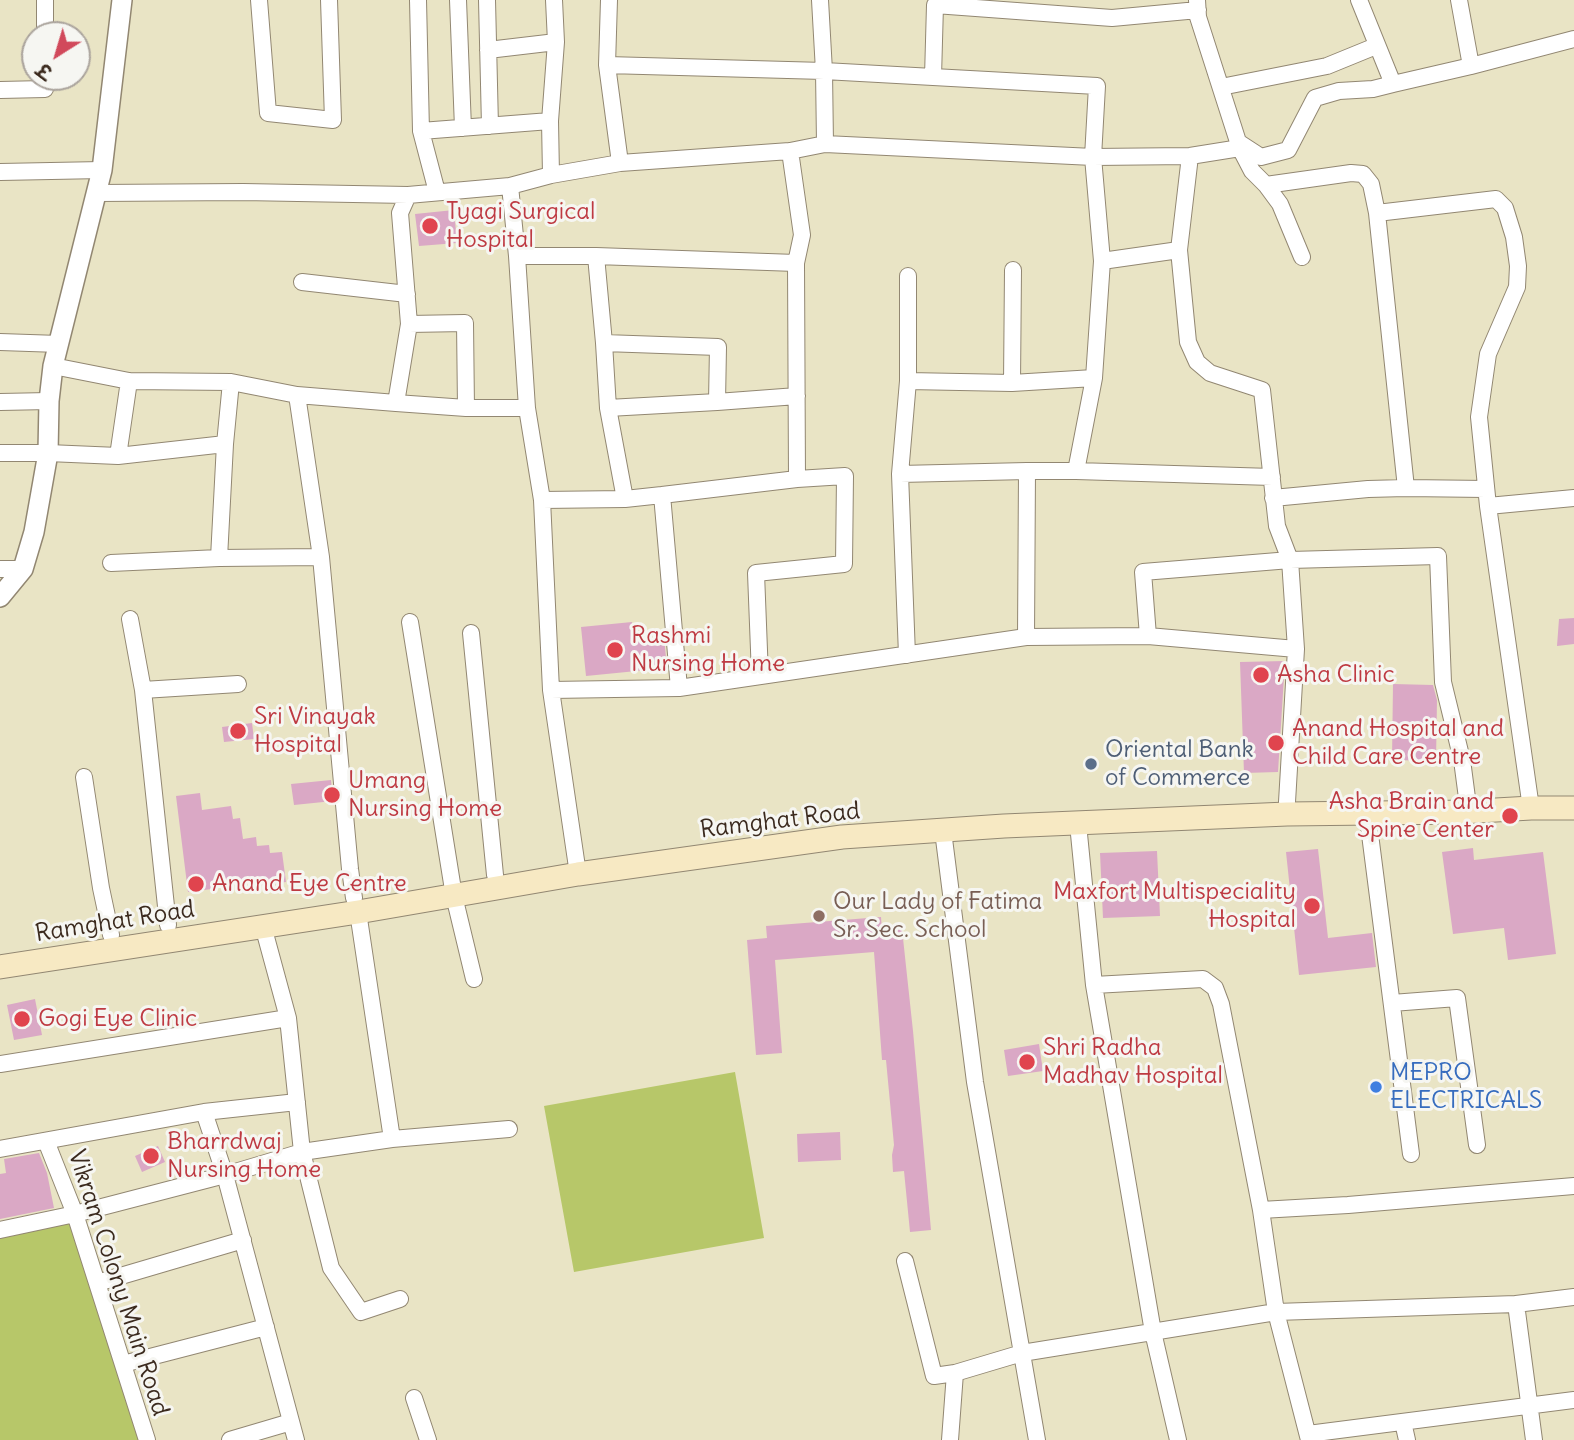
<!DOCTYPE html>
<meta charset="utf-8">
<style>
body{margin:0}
#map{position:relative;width:1574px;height:1440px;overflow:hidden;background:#e9e4c5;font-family:Delius,"Playpen Sans Deva",sans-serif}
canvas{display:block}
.north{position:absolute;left:21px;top:21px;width:70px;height:70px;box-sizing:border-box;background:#f6f6f2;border:2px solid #aba49d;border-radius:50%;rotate:217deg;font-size:19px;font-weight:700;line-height:28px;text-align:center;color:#3b2a1e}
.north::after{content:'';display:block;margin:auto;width:24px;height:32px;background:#d1495b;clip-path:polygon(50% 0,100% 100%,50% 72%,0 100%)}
</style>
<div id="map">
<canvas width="1574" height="1440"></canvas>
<div class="north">उ</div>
</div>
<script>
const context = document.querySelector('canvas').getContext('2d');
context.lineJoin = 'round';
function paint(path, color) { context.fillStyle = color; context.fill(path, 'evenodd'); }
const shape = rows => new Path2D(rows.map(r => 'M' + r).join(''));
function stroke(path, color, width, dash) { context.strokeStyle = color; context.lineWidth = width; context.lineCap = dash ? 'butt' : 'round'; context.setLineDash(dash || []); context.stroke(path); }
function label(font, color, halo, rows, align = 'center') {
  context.font = font + ' Delius,sans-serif'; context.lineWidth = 6; context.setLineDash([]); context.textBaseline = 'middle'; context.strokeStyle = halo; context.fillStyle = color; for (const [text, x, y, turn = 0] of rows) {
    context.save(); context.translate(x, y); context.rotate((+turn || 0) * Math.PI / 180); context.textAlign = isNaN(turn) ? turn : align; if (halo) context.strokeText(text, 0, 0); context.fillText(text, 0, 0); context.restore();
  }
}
paint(shape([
 [735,1072,764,1238,574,1272,544,1106],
 [75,1214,147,1440,0,1440,0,1233]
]), '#b7c769');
paint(shape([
 [454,210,457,243,419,246,415,214],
 [1574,618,1574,644,1557,646,1559,619],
 [632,622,634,640,664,637,667,668,586,676,581,627],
 [1285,661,1278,772,1244,773,1240,662],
 [1393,684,1433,685,1437,700,1436,761,1392,760],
 [252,723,254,739,224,742,222,727],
 [331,780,333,801,294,805,291,784],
 [200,793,202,810,231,806,233,819,240,818,243,839,256,837,257,846,269,845,270,853,282,852,286,882,255,886,254,879,211,885,212,889,188,892,176,796],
 [1473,848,1474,860,1543,852,1556,954,1508,960,1504,928,1453,934,1442,852],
 [1318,849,1328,938,1372,933,1376,967,1299,975,1286,852],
 [1157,851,1160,916,1103,918,1100,853],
 [881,917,882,931,902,929,913,1031,931,1230,910,1232,904,1171,893,1172,892,1155,894,1145,886,1060,882,1060,874,952,775,960,782,1053,756,1055,747,940,767,938,766,926],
 [35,999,42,1035,14,1040,7,1005],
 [1039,1044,1043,1071,1008,1076,1004,1050],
 [840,1132,841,1160,798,1162,797,1134],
 [158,1146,165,1162,142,1172,135,1156],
 [39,1153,47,1173,54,1208,0,1219,0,1174,6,1173,4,1159]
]), '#daa8c5');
const minor = shape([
 [45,0,45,35],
 [259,0,268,113,333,120,329,0],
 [418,0,421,131,437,192],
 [458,0,463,128],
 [487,0,490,126],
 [820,0,824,71,825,144],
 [1197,0,1198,17,1240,148,1252,171,1266,185,1280,204,1302,257],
 [1359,0,1393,84,1471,66,1459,0],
 [488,50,556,42],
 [607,65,824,71,1097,86,1093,157,1190,156,1240,148],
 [1471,66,1574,39],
 [933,77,935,5,1112,18,1198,10],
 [1221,87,1327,66,1376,46],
 [0,90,45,89,45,77],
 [550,121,551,175],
 [421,131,550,121,556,42,554,0],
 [1238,142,1261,157,1288,150,1315,98,1339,91,1373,89,1393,84],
 [1190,156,1179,250,1188,342,1197,362,1210,373,1262,390,1277,526,1290,560,1296,649,1287,802],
 [620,163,790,151,825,144,1093,157,1102,261,1094,378,1076,471,1027,471,1026,637,1148,636,1296,649],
 [0,172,102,170],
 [1266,185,1351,173,1363,174,1371,184,1377,213],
 [510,186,517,256,527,408,542,500,551,690,578,874],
 [97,193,243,192,408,195,510,186,551,175,620,163,607,65,609,0],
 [408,195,400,213,409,324,396,403,466,408,527,408],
 [517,256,596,256,796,263],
 [1102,261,1179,250],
 [302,282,407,294],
 [409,324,465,323,466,408],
 [0,342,59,344],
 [604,343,718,347,717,402,608,408],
 [53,366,129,381,231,382,297,395,321,557,350,869,354,898],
 [908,381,1012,383,1013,270],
 [1012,383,1094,378],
 [297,395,396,403],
 [0,402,49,401],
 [717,402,797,396],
 [0,453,48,453,118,456,225,444],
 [118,456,129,381],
 [1076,471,1272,477],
 [900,474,1027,471],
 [1406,488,1377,213,1496,199,1505,208,1514,237,1518,266,1517,287,1488,354,1479,417,1488,506,1531,808],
 [1273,498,1368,489,1406,488,1486,489],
 [625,499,662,495],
 [542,500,625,499,608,408,604,343,596,256],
 [1488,506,1574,498],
 [219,558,225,444,231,382],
 [111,563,219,558,321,557],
 [0,569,23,569],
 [130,619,143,690,168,925],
 [410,622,454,896,474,979],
 [471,633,495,875],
 [1148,636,1143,572,1290,560,1438,556,1443,682,1462,760,1467,798],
 [907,655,900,474,908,381,908,276],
 [760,676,756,573,844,564,845,476,797,479],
 [679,688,1026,637],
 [143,690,238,684],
 [551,690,679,688,662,495,797,479,796,263,802,235,790,151],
 [84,777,101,888,111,935],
 [1367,811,1411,1154],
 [1078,824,1094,985,1153,1332,1178,1440],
 [943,831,975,1082,1037,1440],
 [358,912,392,1139,509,1129],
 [263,926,288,1018,302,1152,331,1268,361,1312,400,1299],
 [1094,985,1203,979,1215,988,1221,1004,1261,1210,1276,1312,1309,1440],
 [1392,1003,1457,998,1477,1145],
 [0,1064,288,1018],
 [204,1112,225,1175,296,1440],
 [46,1141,75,1214,147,1440],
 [0,1149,204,1112,297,1102],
 [1261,1210,1348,1205,1574,1186],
 [0,1230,75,1214,225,1175,302,1152,392,1139],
 [905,1261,934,1376,955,1373,1022,1353,1276,1312,1516,1304,1574,1297],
 [97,1283,243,1240],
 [1516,1304,1534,1440],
 [123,1364,266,1327],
 [414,1398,428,1440],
 [1403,1422,1407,1440],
 [1308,1434,1574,1400],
 [230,1440,291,1422],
 [950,1440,955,1373]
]);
const tertiary = shape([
 [0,597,23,569,34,532,48,453,49,401,53,366,102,170,122,0]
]);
const secondary = shape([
 [0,967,358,912,578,874,842,837,1004,826,1287,814,1461,812,1531,808,1574,808]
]);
stroke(minor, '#928772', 18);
stroke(tertiary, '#928772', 22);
stroke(secondary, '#928772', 25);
stroke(minor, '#fff', 16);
stroke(tertiary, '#fff', 19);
stroke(secondary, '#f7e9c3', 23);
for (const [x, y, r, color] of [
 [430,226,9,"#e0444e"],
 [615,650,9,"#e0444e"],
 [1261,675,9,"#e0444e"],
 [238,731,9,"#e0444e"],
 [1276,743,9,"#e0444e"],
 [1091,764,7,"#5c6f8a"],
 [332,795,9,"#e0444e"],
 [1510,816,9,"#e0444e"],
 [196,884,9,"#e0444e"],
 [1312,906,9,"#e0444e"],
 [819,916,7,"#8d6e63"],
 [22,1019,9,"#e0444e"],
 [1027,1062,9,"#e0444e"],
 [1376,1087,7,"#3f7fe0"],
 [151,1156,9,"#e0444e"]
]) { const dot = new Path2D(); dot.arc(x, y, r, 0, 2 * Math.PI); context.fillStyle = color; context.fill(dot); stroke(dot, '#f6f6f2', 2.5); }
label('24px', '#be3a42', '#f6f6f2', [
 ["Tyagi Surgical",446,212],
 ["Hospital",446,240],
 ["Rashmi",631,636],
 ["Nursing Home",631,664],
 ["Asha Clinic",1277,675],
 ["Sri Vinayak",254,717],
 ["Hospital",254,745],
 ["Anand Hospital and",1292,729],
 ["Child Care Centre",1292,757],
 ["Umang",348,781],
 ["Nursing Home",348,809],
 ["Asha Brain and",1494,802,"right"],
 ["Spine Center",1494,830,"right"],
 ["Anand Eye Centre",212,884],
 ["Maxfort Multispeciality",1296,892,"right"],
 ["Hospital",1296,920,"right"],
 ["Gogi Eye Clinic",38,1019],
 ["Shri Radha",1043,1048],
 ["Madhav Hospital",1043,1076],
 ["Bharrdwaj",167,1142],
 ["Nursing Home",167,1170]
], 'left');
label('24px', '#4e5e75', '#f6f6f2', [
 ["Oriental Bank",1105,750],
 ["of Commerce",1105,778]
], 'left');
label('24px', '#3b2a1e', '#f6f6f2', [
 ["Ramghat Road",780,821,-7],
 ["Ramghat Road",115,922,-9],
 ["Vikram Colony Main Road",118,1283,72]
]);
label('24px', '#785e54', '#f6f6f2', [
 ["Our Lady of Fatima",833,902],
 ["Sr. Sec. School",833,930]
], 'left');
label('24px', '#366cbe', '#f6f6f2', [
 ["MEPRO",1390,1073],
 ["ELECTRICALS",1390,1101]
], 'left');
</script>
